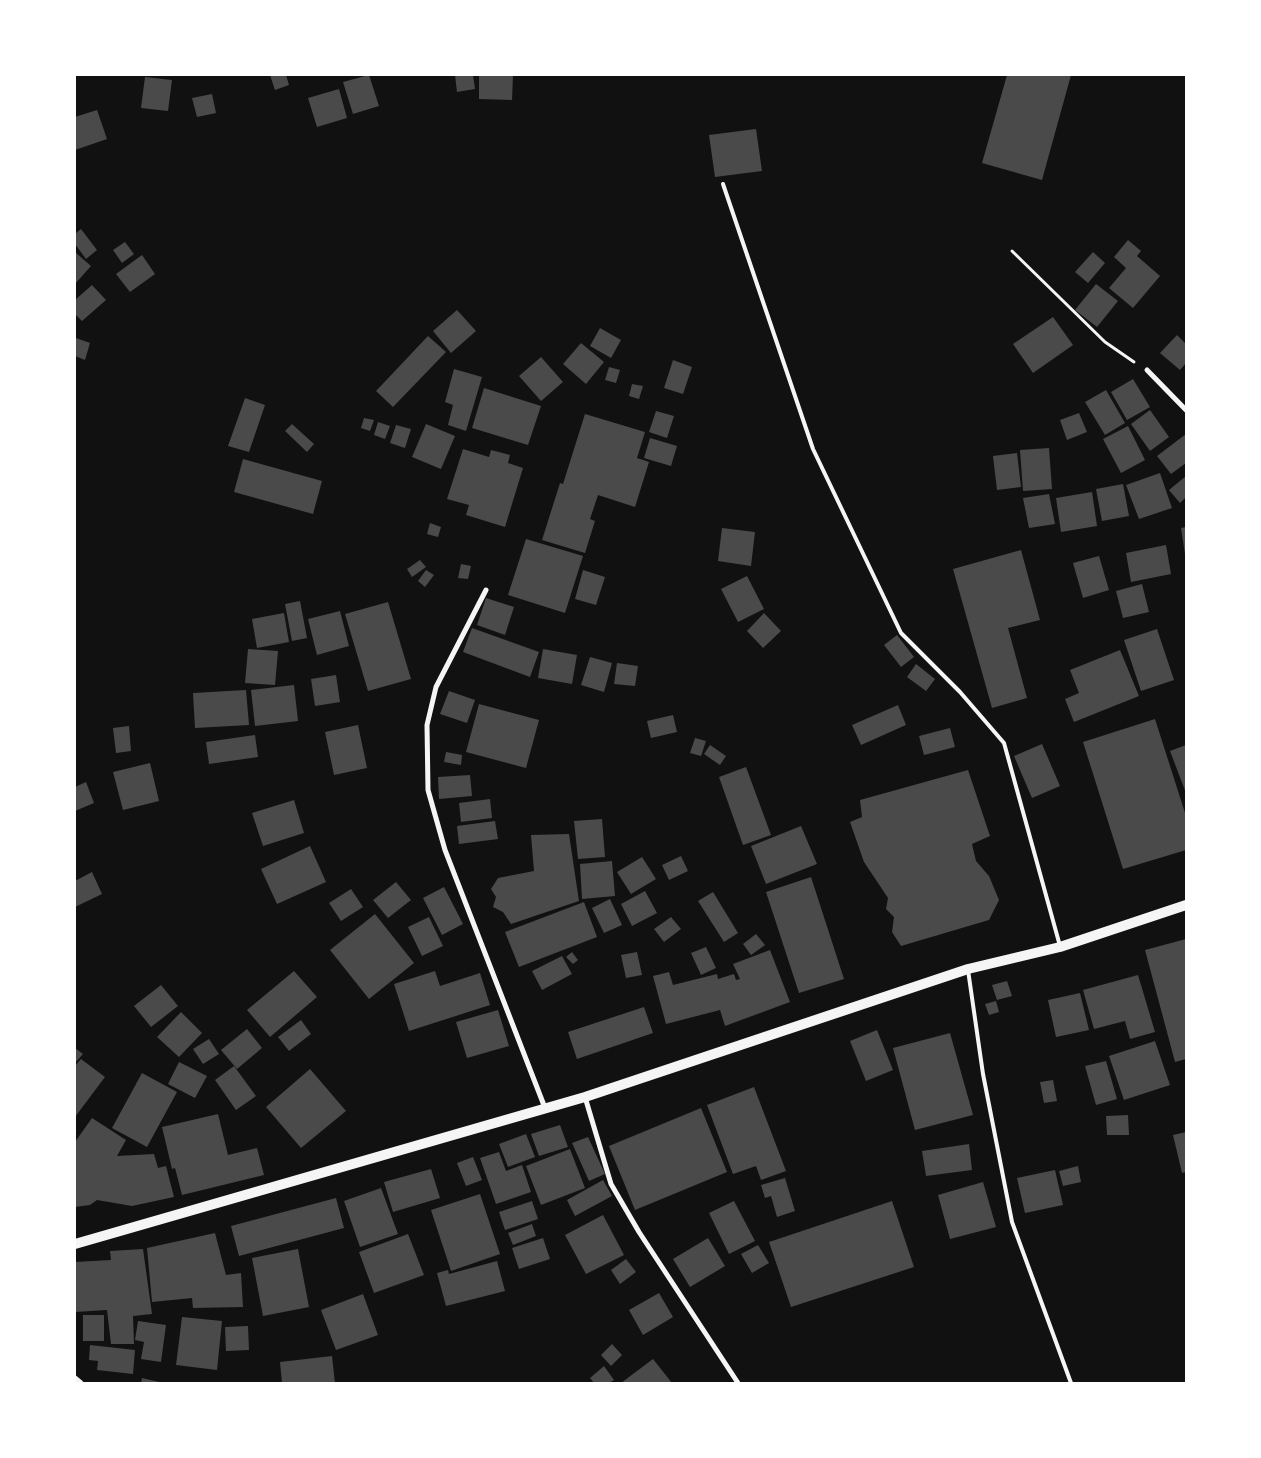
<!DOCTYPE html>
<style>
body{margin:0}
#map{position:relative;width:1261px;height:1458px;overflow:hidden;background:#111;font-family:"Alegreya Sans",sans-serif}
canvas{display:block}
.frame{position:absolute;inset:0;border:76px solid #fff;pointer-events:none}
</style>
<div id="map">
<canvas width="1261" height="1458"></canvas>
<div class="frame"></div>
</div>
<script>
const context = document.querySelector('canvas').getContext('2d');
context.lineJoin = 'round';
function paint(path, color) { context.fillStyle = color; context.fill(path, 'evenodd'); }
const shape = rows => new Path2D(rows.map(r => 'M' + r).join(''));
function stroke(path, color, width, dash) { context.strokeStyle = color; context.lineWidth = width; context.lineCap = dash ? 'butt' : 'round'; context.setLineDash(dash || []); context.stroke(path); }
paint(shape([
 [270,75,286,75,289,85,275,90],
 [369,75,379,106,353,114,343,82],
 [455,75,473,75,475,89,457,92],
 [479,75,513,75,512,100,479,99],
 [1007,75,1071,75,1042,180,982,163],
 [145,77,172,80,168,111,141,108],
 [339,89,347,118,317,127,308,98],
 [212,94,216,113,197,117,192,98],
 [97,110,107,139,75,150,75,117],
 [756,129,762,171,715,177,709,135],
 [81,229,97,250,86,259,75,244,75,234],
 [1128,240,1141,251,1137,256,1160,276,1133,308,1109,288,1126,268,1114,257],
 [125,242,134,254,122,263,113,250],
 [75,252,91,266,75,284],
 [1093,252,1105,263,1088,283,1075,272],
 [142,255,155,274,130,292,116,274],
 [1096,284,1118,301,1097,327,1075,310],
 [92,285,106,300,82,321,75,314,75,300],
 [457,310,476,331,451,353,433,331],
 [1053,317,1073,345,1033,373,1013,344],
 [600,328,621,340,611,358,590,346],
 [1177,335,1186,344,1186,363,1180,370,1160,353],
 [428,336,446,352,393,407,376,391],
 [76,338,90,343,85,360,75,356],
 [581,343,604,362,586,384,563,364],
 [541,357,563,382,541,401,519,376],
 [673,360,692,367,683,394,664,388],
 [609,367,620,370,616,383,605,380],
 [454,369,482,377,466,431,448,425,453,405,445,402],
 [1133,379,1150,407,1127,420,1111,392],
 [632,384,643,386,639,399,629,396],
 [484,388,541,406,528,445,472,428],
 [1106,390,1125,423,1105,435,1085,402],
 [245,398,265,405,249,452,228,446],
 [1150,410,1169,437,1150,451,1131,424],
 [656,411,674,416,667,438,649,432],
 [1079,413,1087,432,1067,440,1060,420],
 [585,414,645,432,637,458,649,462,635,507,598,495,590,519,595,521,585,553,542,540,560,483,563,484],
 [364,418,374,420,370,431,361,428],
 [378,422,390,426,385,439,374,435],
 [292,424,314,444,307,452,285,431],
 [426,424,455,436,441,469,412,457],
 [396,425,411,429,405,448,390,443],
 [1128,426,1145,460,1121,473,1103,439],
 [1186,434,1186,463,1171,474,1157,456],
 [650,438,677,446,671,466,644,458],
 [1049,448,1052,489,1023,491,1020,450],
 [463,449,489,457,491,450,510,455,508,463,523,468,505,527,466,515,469,505,447,499],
 [1017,453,1021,487,997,490,993,456],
 [243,459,322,481,313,514,234,492],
 [1160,473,1172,508,1139,519,1126,485],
 [1186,476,1186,497,1180,503,1169,490],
 [1123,484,1129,516,1102,521,1096,489],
 [1092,492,1097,526,1061,532,1056,498],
 [1049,494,1055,524,1029,528,1023,498],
 [430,523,441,527,438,537,427,534],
 [1186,527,1186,554,1185,554,1181,528],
 [722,528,755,532,751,566,718,561],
 [526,539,583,556,565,613,508,595],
 [1166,545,1171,574,1131,582,1126,553],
 [1021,550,1040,620,1008,628,1027,698,992,708,953,569],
 [1099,556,1109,590,1083,598,1073,563],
 [420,560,426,567,412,577,407,569],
 [461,564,471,566,468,579,458,578],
 [426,570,434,575,425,587,418,581],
 [583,570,605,577,596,605,575,599],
 [747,576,764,609,738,622,721,589],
 [1142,584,1149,612,1123,618,1116,591],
 [486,598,514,607,505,635,477,625],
 [300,601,307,638,292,641,285,604],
 [388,602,411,679,368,691,345,614],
 [340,611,349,646,317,655,308,619],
 [284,613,289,642,257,648,252,619],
 [764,613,781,631,763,648,747,631],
 [472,628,539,652,530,677,463,652],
 [1157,629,1174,680,1141,691,1124,640],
 [897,635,914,657,901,667,884,645],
 [248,649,278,651,275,685,245,683],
 [543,649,577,655,572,684,538,678],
 [1120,650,1139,696,1074,722,1065,699,1079,693,1070,670],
 [590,657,612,663,604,692,581,685],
 [617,663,638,666,635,686,614,684],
 [916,664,935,679,926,691,907,677],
 [336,675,340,702,315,706,311,679],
 [294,685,298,721,255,726,251,690],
 [246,690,249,725,195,728,193,693],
 [449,691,475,700,467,723,440,714],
 [479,704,539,720,526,768,466,752],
 [898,705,906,725,861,745,852,725],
 [673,715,677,732,651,738,647,721],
 [1155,719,1186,816,1186,850,1123,869,1083,742],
 [358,725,367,768,334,775,325,732],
 [129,726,131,751,116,753,113,728],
 [950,728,955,747,924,755,919,736],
 [255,735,258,757,209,764,206,742],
 [695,738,706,741,701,756,690,753],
 [1042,744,1060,786,1032,798,1014,756],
 [710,745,726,756,720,765,704,754],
 [1186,745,1186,793,1170,751],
 [446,752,462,755,461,765,444,762],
 [150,763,159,801,123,810,113,772],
 [746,767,771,835,743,845,719,777],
 [968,770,990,836,972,844,976,861,989,876,999,900,989,920,901,946,892,932,894,917,886,909,888,898,864,862,850,822,862,817,860,800],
 [470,775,472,796,439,799,438,777],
 [86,782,94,803,75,811,75,787],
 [490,799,492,818,461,822,459,803],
 [294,800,304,833,263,846,252,813],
 [602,819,605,857,578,859,574,821],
 [495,821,498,839,459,844,457,826],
 [801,826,817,864,766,884,751,846],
 [569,834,579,901,511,924,503,912,493,907,496,897,491,889,498,878,534,871,531,835],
 [310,846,326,882,277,904,261,869],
 [681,856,688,871,669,880,662,865],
 [642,857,656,879,631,894,617,872],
 [612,861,615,896,582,899,580,864],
 [92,872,102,894,75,907,75,881],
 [811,877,844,979,799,993,766,892],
 [396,882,411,900,388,918,373,900],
 [444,887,463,924,442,935,423,898],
 [351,889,363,907,341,921,329,903],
 [645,891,657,913,632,926,621,904],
 [713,892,738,933,724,942,698,901],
 [610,899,622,925,604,933,592,908],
 [584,902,597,937,519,967,505,932],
 [375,914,414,963,369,999,330,950],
 [429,917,443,946,422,956,408,927],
 [671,917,681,929,664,942,654,929],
 [756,934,765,945,751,955,743,944],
 [1186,939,1186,1059,1175,1062,1145,950],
 [706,947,716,968,701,975,691,953],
 [770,950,790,1002,725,1026,720,1010,666,1024,653,976,669,972,673,985,717,974,718,979,734,974,736,980,740,979,733,964],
 [572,952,578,960,573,964,566,957],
 [637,952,642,975,626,978,621,955],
 [562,956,572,974,542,990,532,971],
 [294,971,317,997,270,1037,247,1010],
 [435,971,440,986,480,973,490,1005,409,1031,394,984],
 [1138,975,1155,1032,1130,1039,1125,1021,1094,1029,1083,990],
 [1007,981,1012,996,997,1000,992,985],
 [161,985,178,1006,151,1027,134,1006],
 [1080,993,1089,1030,1056,1037,1048,1000],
 [996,1001,999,1012,989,1015,985,1004],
 [644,1007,653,1033,577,1059,568,1032],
 [498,1010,509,1046,467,1058,456,1022],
 [181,1012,202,1033,179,1057,157,1037],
 [301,1020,311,1034,289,1051,278,1037],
 [247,1029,262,1048,237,1069,221,1050],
 [877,1030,893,1070,866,1081,850,1041],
 [950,1033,973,1115,915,1130,893,1048],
 [209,1039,219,1054,203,1064,193,1049],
 [1155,1041,1170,1085,1124,1100,1109,1056],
 [75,1048,83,1054,75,1063],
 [81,1059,105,1077,75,1117,75,1066],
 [1106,1061,1117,1099,1096,1105,1085,1066],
 [179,1062,207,1076,195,1098,168,1084],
 [234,1066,256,1096,236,1110,215,1080],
 [310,1069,346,1111,301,1148,266,1107],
 [142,1073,177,1092,147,1147,112,1128],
 [1053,1080,1057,1101,1044,1103,1040,1082],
 [754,1087,786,1171,761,1180,756,1166,733,1174,707,1105],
 [701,1108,727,1172,635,1210,609,1146],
 [218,1114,228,1155,257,1148,264,1175,182,1195,175,1168,172,1169,162,1127],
 [1128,1115,1129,1135,1107,1135,1106,1116],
 [92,1118,126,1140,117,1156,154,1154,158,1168,166,1166,174,1197,132,1206,97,1200,90,1205,75,1207,75,1142],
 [560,1125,568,1147,539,1156,531,1134],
 [1186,1132,1186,1172,1182,1173,1173,1135],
 [526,1134,535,1157,508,1167,499,1144],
 [588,1137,605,1174,589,1181,572,1143],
 [969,1144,972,1170,926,1176,922,1151],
 [570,1149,585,1188,541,1205,526,1166],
 [499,1152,506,1171,522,1165,531,1192,496,1204,480,1158],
 [473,1157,482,1180,466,1186,457,1163],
 [1078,1166,1081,1182,1063,1186,1059,1171],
 [431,1169,440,1198,393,1212,384,1182],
 [1055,1170,1063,1205,1025,1213,1017,1178],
 [785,1178,795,1211,777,1217,771,1196,765,1198,761,1185],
 [603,1180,612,1196,575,1216,567,1200],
 [983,1182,996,1227,950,1239,938,1195],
 [381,1188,398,1234,360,1247,344,1201],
 [480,1194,500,1254,451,1271,431,1210],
 [336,1198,344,1228,239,1256,231,1226],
 [532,1201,538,1219,505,1230,499,1212],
 [734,1201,755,1241,729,1254,709,1213],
 [892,1201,914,1267,791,1307,769,1242],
 [603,1215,624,1255,586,1274,565,1235],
 [532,1224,536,1236,513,1245,508,1233],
 [215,1233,226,1275,241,1273,243,1307,193,1308,192,1298,152,1302,147,1248],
 [408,1234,424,1275,374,1293,359,1252],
 [543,1238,550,1259,519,1269,512,1248],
 [708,1238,725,1266,690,1287,673,1259],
 [758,1245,769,1263,752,1273,741,1254],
 [143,1249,152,1314,133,1316,134,1344,111,1344,107,1310,75,1312,75,1262,111,1260,110,1251],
 [298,1249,309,1307,263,1316,252,1258],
 [626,1259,636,1272,620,1284,611,1270],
 [497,1261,505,1291,446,1306,437,1273,448,1270,449,1274],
 [659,1293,673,1317,643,1335,629,1310],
 [363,1294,378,1335,336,1350,321,1310],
 [83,1315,104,1315,104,1341,83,1341],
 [182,1317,222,1321,217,1370,176,1365],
 [138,1321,166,1325,161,1362,141,1359,144,1342,135,1340],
 [248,1326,249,1350,226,1351,225,1327],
 [612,1344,622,1355,611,1366,601,1355],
 [90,1345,135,1350,133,1374,97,1370,98,1361,89,1360],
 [332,1356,335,1383,282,1383,280,1362],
 [653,1359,672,1383,621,1383],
 [604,1366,614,1380,609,1383,594,1383,590,1378],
 [142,1378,159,1382,159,1383,141,1383]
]), '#4a4a4a');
stroke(shape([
 [1012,251,1105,342,1134,362]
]), '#f5f5f5', 3);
stroke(shape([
 [723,184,813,449,901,633,960,692,1004,743,1060,946],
 [968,970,983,1074,1012,1222,1071,1383]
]), '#f5f5f5', 4);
stroke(shape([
 [1147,370,1186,410],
 [486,590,436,687,427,725,428,790,445,850,545,1108],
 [585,1097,611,1184,639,1232,738,1383],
 [75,1378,81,1383]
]), '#f5f5f5', 5);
stroke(shape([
 [75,1244,585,1097,968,969,1060,947,1186,905]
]), '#f5f5f5', 10);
</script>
